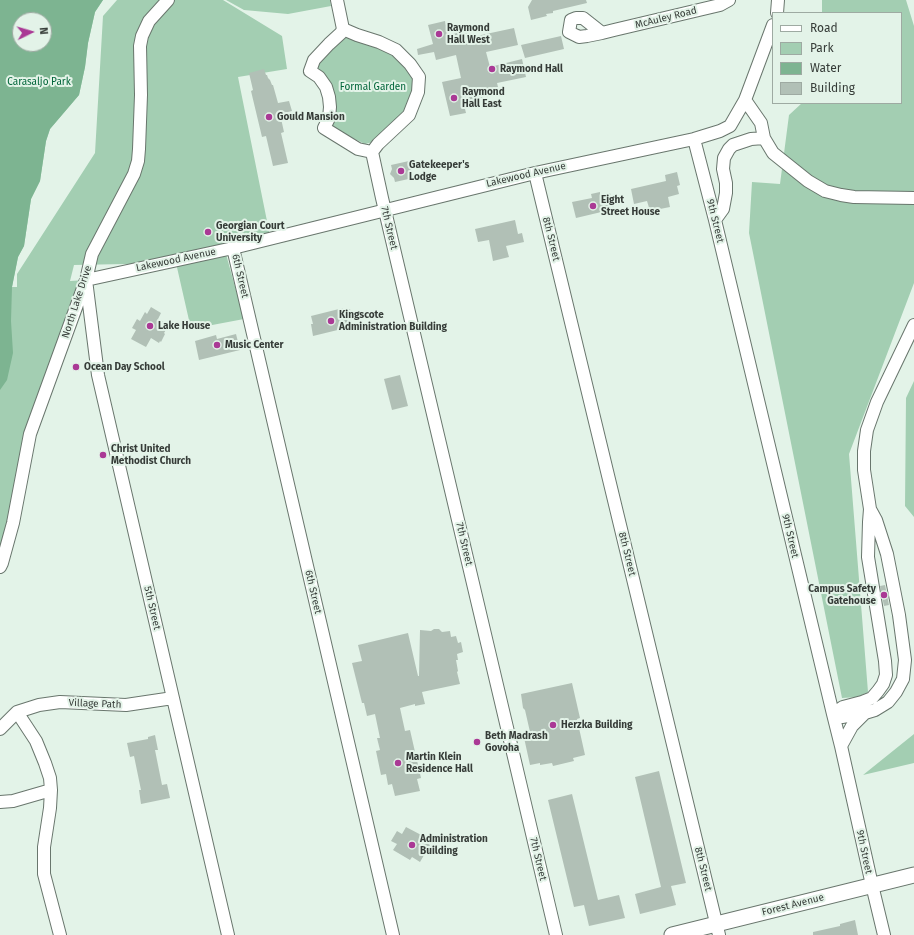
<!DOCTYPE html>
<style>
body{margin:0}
#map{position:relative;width:914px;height:935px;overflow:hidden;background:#e3f3e8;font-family:"Fira Sans",sans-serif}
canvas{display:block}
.legend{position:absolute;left:772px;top:12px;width:130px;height:92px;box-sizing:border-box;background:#e3f3e8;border:1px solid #9eaaa2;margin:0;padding:5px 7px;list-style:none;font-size:12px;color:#363c38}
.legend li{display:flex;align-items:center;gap:8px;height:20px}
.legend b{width:20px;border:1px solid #9eaaa2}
.north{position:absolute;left:12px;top:12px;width:40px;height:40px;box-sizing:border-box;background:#e3f3e8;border:1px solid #9eaaa2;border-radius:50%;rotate:85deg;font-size:11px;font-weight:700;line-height:16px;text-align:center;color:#363c38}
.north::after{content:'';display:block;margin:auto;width:14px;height:18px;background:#aa3995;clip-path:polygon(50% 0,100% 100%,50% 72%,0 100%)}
</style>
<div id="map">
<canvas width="914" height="935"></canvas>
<ul class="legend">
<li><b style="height:5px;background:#fff"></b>Road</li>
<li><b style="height:11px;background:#a3ceb2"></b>Park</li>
<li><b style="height:11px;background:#7db491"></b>Water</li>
<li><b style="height:11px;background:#b1c0b6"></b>Building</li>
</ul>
<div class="north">N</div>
</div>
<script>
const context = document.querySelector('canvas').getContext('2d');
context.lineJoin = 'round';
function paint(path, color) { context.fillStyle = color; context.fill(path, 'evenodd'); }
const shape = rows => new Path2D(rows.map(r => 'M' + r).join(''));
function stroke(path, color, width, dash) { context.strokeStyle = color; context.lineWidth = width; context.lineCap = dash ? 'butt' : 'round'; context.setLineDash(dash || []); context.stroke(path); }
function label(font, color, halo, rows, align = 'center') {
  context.font = font + ' "Fira Sans",sans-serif'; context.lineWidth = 4; context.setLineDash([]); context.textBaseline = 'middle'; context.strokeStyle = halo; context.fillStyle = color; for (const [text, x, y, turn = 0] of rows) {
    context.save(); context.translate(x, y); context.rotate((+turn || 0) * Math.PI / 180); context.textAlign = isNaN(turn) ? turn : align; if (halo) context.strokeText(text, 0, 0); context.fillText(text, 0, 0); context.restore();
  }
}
paint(shape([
 [0,0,103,0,95,12,88,43,85,67,79,95,50,129,46,141,40,181,31,199,24,246,18,257,12,287,17,287,17,274,95,153,103,16,117,0,223,0,282,36,287,69,238,77,270,236,224,247,244,319,191,329,176,263,74,265,70,281,86,280,33,426,0,567],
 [20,20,44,20,44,44,20,44],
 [226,0,330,0,331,6,288,14,244,10],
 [822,0,906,0,914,26,914,283,849,454,868,692,858,697,842,698,749,233,752,182,780,184,789,115,802,103,901,103,901,13,822,13],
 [348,35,389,49,406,65,413,77,414,91,405,113,373,142,365,144,332,128,335,112,327,80,317,67,342,36],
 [914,381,914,517,905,506,906,398],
 [914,734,914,763,863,775]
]), '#a3ceb2');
paint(shape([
 [0,0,103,0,95,12,88,43,85,67,79,95,50,129,46,141,40,181,31,199,24,246,18,257,12,287,11,321,13,353,7,380,0,390],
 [20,20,44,20,44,44,20,44]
]), '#7db491');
paint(shape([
 [532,0,586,0,587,3,553,11,553,13,546,14,547,16,531,20,528,7],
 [445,21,448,35,471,30,472,37,514,28,518,45,486,52,490,67,522,59,526,77,497,83,498,87,486,89,489,104,465,109,466,113,450,116,442,82,461,78,456,55,436,60,434,52,418,55,417,49,433,44,428,25],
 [561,36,564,49,525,58,521,45],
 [264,69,266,75,267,75,268,78,270,80,272,85,273,85,278,103,289,101,292,111,280,114,284,132,281,133,288,163,273,166,266,136,262,137,251,91,253,90,249,73],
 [409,161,413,178,395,182,394,178,390,174,392,169,391,165],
 [677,172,680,185,677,186,679,194,668,197,670,207,650,211,647,201,634,204,631,189,666,181,665,175],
 [600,192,600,196,610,193,614,209,576,218,572,202,592,198,591,194],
 [515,220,518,234,522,233,524,242,506,246,509,257,493,261,489,240,478,242,475,229],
 [151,307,161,313,158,319,169,325,164,333,165,334,161,342,160,341,159,343,151,338,146,347,131,339,136,330,132,328,137,319,140,321,145,312,147,314],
 [343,308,344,311,350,309,352,318,348,319,350,327,313,336,311,324,313,324,311,316],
 [236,334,240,350,199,360,195,341,216,335,217,339],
 [400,375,408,406,392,410,384,379],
 [885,585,889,605,884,606,880,586],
 [434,629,439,629,442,632,450,631,451,637,456,636,458,643,461,642,463,652,457,654,458,660,456,660,458,671,457,672,460,684,422,692,425,704,415,706,415,704,400,708,405,731,410,730,421,778,417,779,420,791,395,796,392,784,388,785,386,774,381,775,376,751,380,750,377,738,380,738,375,714,367,716,364,703,362,703,352,663,362,661,358,645,408,633,418,676,419,676,420,630,431,631],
 [572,683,580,718,577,719,585,755,573,758,574,761,553,766,552,763,540,765,540,763,530,765,523,733,530,732,525,710,523,708,521,694],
 [155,735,158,750,155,750,162,785,167,784,170,798,141,804,139,790,141,790,134,756,130,757,127,743,148,739,148,737],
 [659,771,686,883,671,886,676,905,640,914,635,894,661,887,635,777],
 [572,794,598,900,619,895,625,918,589,926,584,905,574,907,548,800],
 [406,827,425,837,423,841,430,845,420,862,412,857,410,860,393,850,397,844,391,841,397,831,402,834],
 [855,920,858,935,813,935,813,932,840,926,840,924]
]), '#b1c0b6');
const minor = shape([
 [337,0,343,29,341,33,329,44,314,60,310,71,319,77,326,87,329,97,330,107,329,118,324,128,358,149,372,152,378,144,409,115,418,92,419,77,410,64,396,50,379,42,357,35,343,29],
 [777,13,778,0],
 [602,33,583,18,576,18,571,20,569,32,579,37,587,36,602,33,614,30,720,5,729,0],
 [745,100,761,123,764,138,773,153,808,181,825,191,841,195,854,197,914,198],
 [694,139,715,220,833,714,841,746,872,885,884,935],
 [372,152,382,198,556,935],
 [535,173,719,935],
 [715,220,723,209,726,193,726,183,723,169,724,158,729,149,733,145,751,139,764,138],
 [233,248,393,935],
 [870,509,864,470,864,451,867,430,877,402,914,325],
 [0,567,2,563,13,523,30,434,86,280,92,254,134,174,138,161,139,149,141,95,140,46,142,36,149,21,168,0],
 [17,712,36,741,45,763,50,778,51,790,50,808,44,847,44,874,60,935],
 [833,714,843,707,862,702,872,698,878,691,883,684,886,675,885,661,868,557,869,522,870,509,876,520,887,554,899,615,905,660,903,679,896,692,888,702,875,710,865,713,852,726,841,746],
 [833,714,842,717,865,713],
 [0,729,17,712,39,705,60,702,126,705,173,698],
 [0,802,13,801,51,790],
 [228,935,98,375,86,280,233,248,535,173,694,139,720,131,730,126,745,100,773,25]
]);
const tertiary = shape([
 [672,935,914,875]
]);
stroke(minor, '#69766d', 14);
stroke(tertiary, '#69766d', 17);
stroke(minor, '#fff', 12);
stroke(tertiary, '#fff', 15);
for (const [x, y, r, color] of [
 [439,34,4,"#aa3995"],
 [492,69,4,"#aa3995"],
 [454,98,4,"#aa3995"],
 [269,117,4,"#aa3995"],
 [401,171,4,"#aa3995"],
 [593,206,4,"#aa3995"],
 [208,232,4,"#aa3995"],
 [331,321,4,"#aa3995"],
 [150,326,4,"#aa3995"],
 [217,345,4,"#aa3995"],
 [76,367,4,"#aa3995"],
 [103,455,4,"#aa3995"],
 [884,595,4,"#aa3995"],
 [553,725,4,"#aa3995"],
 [477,742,4,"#aa3995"],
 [398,763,4,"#aa3995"],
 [412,845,4,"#aa3995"]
]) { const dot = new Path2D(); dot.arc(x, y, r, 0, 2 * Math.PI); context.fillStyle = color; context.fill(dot); stroke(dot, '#e3f3e8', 1.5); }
label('10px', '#363c38', '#e3f3e8', [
 ["McAuley Road",666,18,-14],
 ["Lakewood Avenue",526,175,-13],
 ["9th Street",715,221,76],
 ["7th Street",389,228,77],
 ["8th Street",551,239,76],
 ["Lakewood Avenue",176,260,-12],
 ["6th Street",240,276,77],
 ["North Lake Drive",77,302,-72],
 ["9th Street",790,536,77],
 ["7th Street",464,544,77],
 ["8th Street",627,554,76],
 ["6th Street",313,592,77],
 ["5th Street",152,608,77],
 ["Village Path",95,704,2],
 ["9th Street",864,852,78],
 ["7th Street",538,859,77],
 ["8th Street",703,869,76],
 ["Forest Avenue",793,905,-14]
]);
label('bold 10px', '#363c38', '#e3f3e8', [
 ["Raymond",447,28],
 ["Hall West",447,40],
 ["Raymond Hall",500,69],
 ["Raymond",462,92],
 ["Hall East",462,104],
 ["Gould Mansion",277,117],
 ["Gatekeeper's",409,165],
 ["Lodge",409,177],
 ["Eight",601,200],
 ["Street House",601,212],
 ["Georgian Court",216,226],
 ["University",216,238],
 ["Kingscote",339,315],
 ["Administration Building",339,327],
 ["Lake House",158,326],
 ["Music Center",225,345],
 ["Ocean Day School",84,367],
 ["Christ United",111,449],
 ["Methodist Church",111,461],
 ["Campus Safety",876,589,"right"],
 ["Gatehouse",876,601,"right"],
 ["Herzka Building",561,725],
 ["Beth Madrash",485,736],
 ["Govoha",485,748],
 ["Martin Klein",406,757],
 ["Residence Hall",406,769],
 ["Administration",420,839],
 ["Building",420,851]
], 'left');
label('10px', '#006539', '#e3f3e8', [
 ["Carasaljo Park",39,82],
 ["Formal Garden",373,87]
]);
</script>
